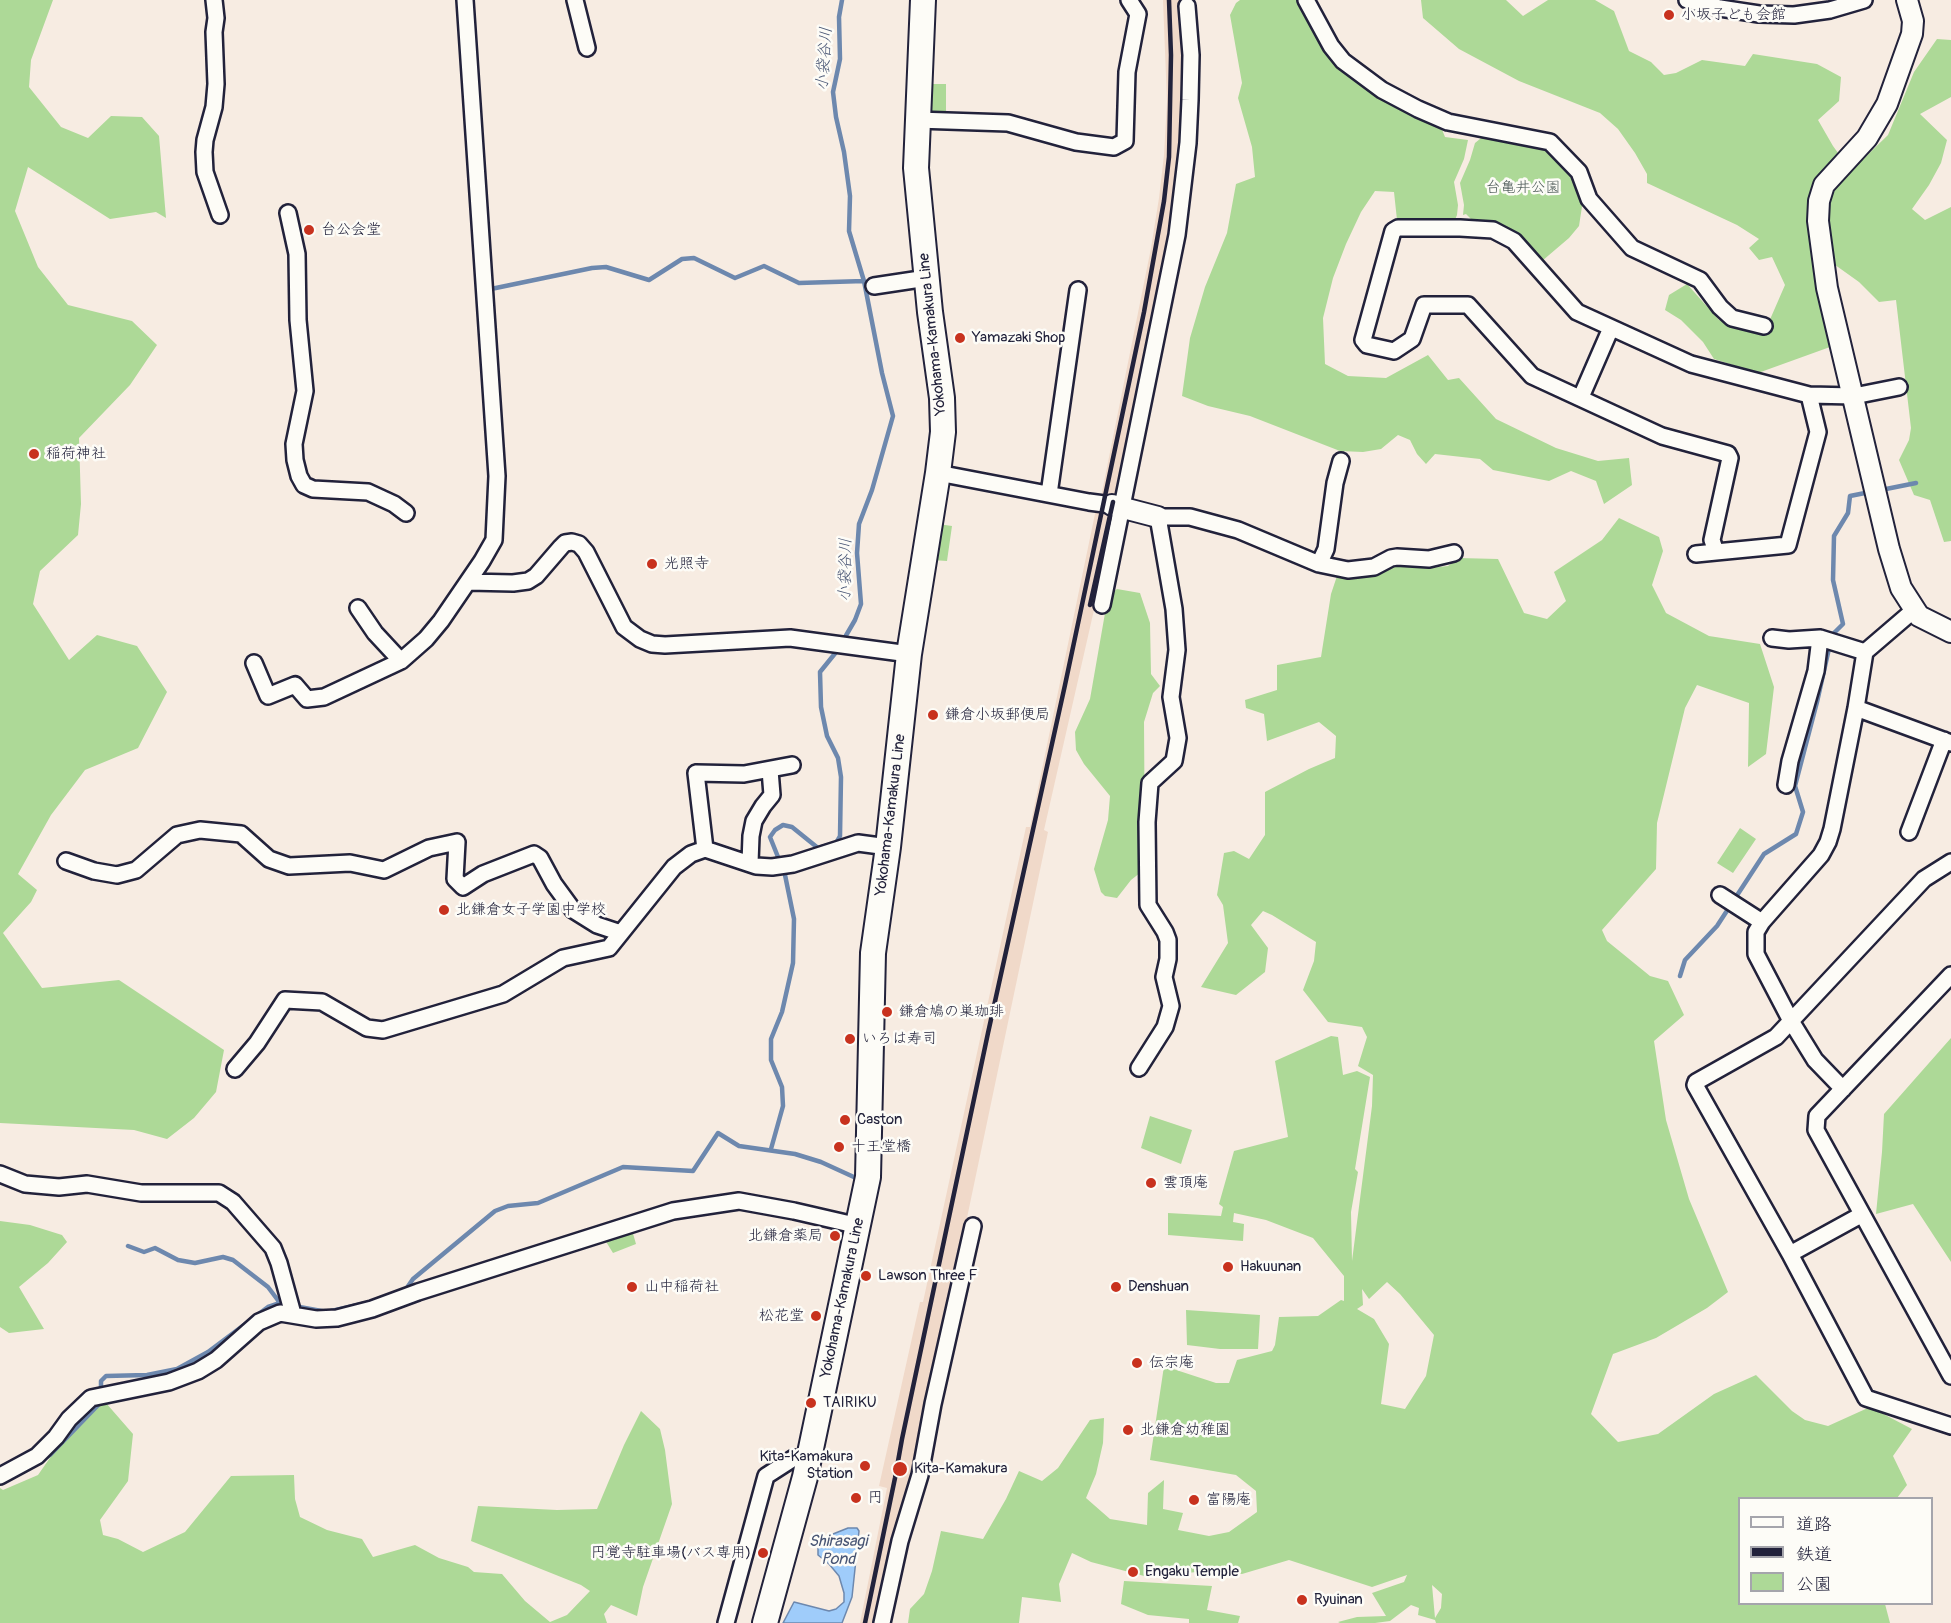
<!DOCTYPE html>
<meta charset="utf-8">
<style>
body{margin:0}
#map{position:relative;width:1951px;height:1623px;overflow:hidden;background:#f7ece2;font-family:Pangolin,"Klee One",sans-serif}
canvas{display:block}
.legend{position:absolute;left:1738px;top:1497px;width:195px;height:108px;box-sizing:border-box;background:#fdfcf7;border:2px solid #a5a5ac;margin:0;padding:8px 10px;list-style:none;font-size:18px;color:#22223b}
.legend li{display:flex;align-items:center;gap:12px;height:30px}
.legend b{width:30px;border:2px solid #a5a5ac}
</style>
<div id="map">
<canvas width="1951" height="1623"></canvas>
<ul class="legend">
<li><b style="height:8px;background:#fdfcf7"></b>道路</li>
<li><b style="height:8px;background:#22223b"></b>鉄道</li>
<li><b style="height:16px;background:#add997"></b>公園</li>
</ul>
</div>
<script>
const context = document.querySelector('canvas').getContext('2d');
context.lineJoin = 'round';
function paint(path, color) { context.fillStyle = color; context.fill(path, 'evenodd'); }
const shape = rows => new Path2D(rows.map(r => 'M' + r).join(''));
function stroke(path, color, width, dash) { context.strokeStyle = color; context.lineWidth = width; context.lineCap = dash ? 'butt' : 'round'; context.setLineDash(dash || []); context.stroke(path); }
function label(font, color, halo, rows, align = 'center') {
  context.font = font + ' Pangolin,"Klee One",sans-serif'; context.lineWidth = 5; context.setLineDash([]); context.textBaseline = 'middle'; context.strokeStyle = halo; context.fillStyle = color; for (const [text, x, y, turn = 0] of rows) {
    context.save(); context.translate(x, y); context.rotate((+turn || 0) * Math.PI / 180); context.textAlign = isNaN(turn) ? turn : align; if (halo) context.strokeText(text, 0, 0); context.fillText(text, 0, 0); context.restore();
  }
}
paint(shape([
 [1163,0,1181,0,1184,54,1181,157,1169,250,1118,501,1101,497,1151,248,1159,198,1164,155,1167,102],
 [1096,509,1116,513,1044,830,1048,832,909,1494,904,1493,878,1623,860,1623,887,1488,879,1486,920,1302,923,1302,1026,827,1030,827]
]), '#f0d9c9');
paint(shape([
 [0,0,53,0,31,60,29,87,61,127,88,138,111,116,142,117,159,136,166,218,156,212,110,219,28,167,15,211,38,267,68,305,132,321,157,345,130,385,79,438,81,504,78,535,40,571,33,604,69,660,97,635,137,646,167,692,138,748,85,770,51,815,18,874,37,890,31,902,3,933,42,988,119,980,224,1050,216,1092,194,1118,167,1139,134,1130,0,1123],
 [1240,0,1302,0,1326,46,1399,107,1441,127,1445,137,1468,140,1464,159,1454,182,1458,205,1457,215,1454,222,1397,220,1394,192,1375,191,1361,212,1346,244,1333,278,1323,318,1325,364,1348,376,1386,378,1428,355,1448,380,1459,378,1496,419,1556,448,1598,461,1629,458,1632,485,1604,504,1596,481,1571,471,1549,481,1493,470,1480,459,1435,454,1426,464,1417,454,1410,440,1398,435,1381,449,1363,452,1340,451,1250,416,1208,406,1182,396,1190,338,1205,287,1227,233,1236,184,1255,177,1252,147,1238,98,1242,83,1230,15,1236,3],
 [1421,0,1506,0,1523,16,1548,0,1595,0,1614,11,1629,51,1651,62,1664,75,1676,73,1702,60,1745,66,1753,54,1817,64,1841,77,1839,101,1818,120,1833,146,1851,171,1888,135,1914,72,1937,39,1951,40,1951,97,1920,114,1947,140,1941,163,1929,185,1912,209,1925,220,1951,207,1951,541,1944,542,1930,500,1914,495,1899,460,1909,440,1911,428,1896,300,1879,302,1859,282,1831,262,1816,269,1830,347,1758,373,1714,359,1703,342,1681,320,1665,310,1669,295,1687,284,1719,320,1765,331,1785,285,1772,257,1759,260,1749,248,1759,239,1737,225,1647,183,1647,174,1635,153,1618,129,1600,113,1519,81,1459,49,1423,18],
 [932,84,946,84,946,117,930,116],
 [1486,134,1547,148,1574,175,1583,200,1579,226,1569,238,1542,261,1519,234,1496,222,1474,222,1466,214,1463,215,1464,205,1460,183,1470,160,1475,143],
 [1619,518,1659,537,1663,551,1652,585,1666,613,1709,636,1760,644,1774,687,1766,754,1748,767,1749,703,1697,685,1685,708,1657,823,1656,869,1602,930,1607,941,1650,976,1668,981,1684,1015,1654,1041,1666,1120,1689,1199,1728,1292,1707,1308,1656,1338,1613,1354,1591,1414,1618,1442,1658,1434,1714,1394,1756,1375,1792,1411,1805,1420,1828,1426,1870,1407,1912,1429,1893,1456,1907,1485,1897,1498,1740,1498,1740,1604,1885,1604,1890,1623,1436,1623,1435,1620,1418,1615,1419,1608,1411,1605,1390,1621,1375,1623,1340,1623,1338,1622,1357,1617,1386,1616,1372,1593,1404,1582,1407,1575,1372,1587,1289,1560,1242,1574,1216,1570,1148,1577,1091,1562,1072,1553,1059,1584,1061,1602,1022,1597,1019,1623,908,1623,910,1609,924,1594,932,1571,941,1531,983,1539,1006,1499,1019,1471,1042,1481,1058,1468,1090,1420,1104,1418,1103,1443,1096,1474,1086,1498,1110,1519,1147,1525,1148,1493,1164,1480,1163,1509,1183,1513,1178,1530,1209,1536,1229,1532,1257,1512,1256,1491,1236,1475,1150,1460,1164,1366,1216,1383,1229,1383,1237,1360,1272,1351,1275,1345,1279,1317,1318,1316,1341,1300,1344,1301,1344,1276,1313,1238,1266,1220,1234,1213,1233,1222,1244,1224,1243,1241,1168,1235,1168,1213,1221,1216,1223,1207,1219,1204,1234,1151,1288,1137,1275,1061,1331,1036,1338,1037,1343,1075,1357,1071,1370,1077,1355,1169,1358,1172,1351,1212,1352,1261,1372,1106,1373,1075,1358,1066,1367,1037,1362,1027,1328,1022,1303,990,1314,961,1316,942,1272,915,1263,911,1251,925,1268,948,1265,972,1236,995,1201,987,1228,943,1223,905,1217,895,1224,853,1234,851,1249,859,1265,835,1265,792,1309,769,1335,758,1336,736,1319,722,1267,741,1264,714,1246,708,1245,700,1277,690,1277,665,1321,657,1331,594,1338,573,1364,566,1388,550,1430,568,1448,566,1459,558,1498,559,1524,613,1547,619,1566,601,1554,572,1602,540],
 [1387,1282,1400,1294,1434,1335,1426,1376,1405,1409,1381,1404,1389,1344,1374,1319,1357,1309,1363,1305,1362,1289,1369,1299],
 [1432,1585,1442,1594,1441,1608,1435,1618],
 [938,524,952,526,947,561,932,560],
 [1117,589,1140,593,1150,623,1151,674,1160,686,1153,693,1144,722,1145,869,1131,880,1117,898,1105,896,1101,892,1094,869,1108,820,1110,796,1084,764,1076,750,1075,732,1090,699,1108,596],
 [1740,828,1756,839,1733,873,1717,863],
 [1951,1038,1951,1262,1913,1204,1876,1214,1882,1152,1884,1114],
 [1150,1116,1192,1130,1181,1164,1141,1148],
 [0,1221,30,1225,62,1235,67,1242,48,1263,19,1287,44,1329,9,1333,0,1327],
 [632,1230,636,1244,613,1253,605,1240],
 [1186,1310,1260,1315,1258,1349,1220,1349,1187,1345],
 [106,1403,133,1434,128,1481,100,1520,103,1535,118,1539,143,1552,185,1532,231,1476,294,1475,295,1499,300,1517,327,1530,362,1539,373,1557,415,1545,439,1558,468,1567,474,1572,502,1574,525,1601,550,1622,567,1615,590,1591,581,1585,471,1541,478,1506,557,1510,597,1509,624,1445,641,1411,660,1429,665,1450,672,1504,643,1587,637,1616,611,1605,604,1614,607,1623,0,1623,0,1488,3,1490,38,1475,82,1412],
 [1124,1581,1212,1586,1207,1610,1240,1616,1238,1623,1189,1623,1189,1619,1148,1615,1121,1604]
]), '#add997');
const water = shape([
 [848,1528,857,1528,859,1531,852,1597,842,1623,783,1623,794,1602,829,1611,836,1609,844,1602,844,1593,839,1576,829,1564,818,1555,818,1548,833,1534,848,1528]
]);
paint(water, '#9fccfa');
stroke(water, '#6d88ae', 1.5);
stroke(shape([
 [491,289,592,268,606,267,649,280,682,259,694,258,735,278,764,266,799,283,864,281],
 [1881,490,1916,483],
 [780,862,770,837,775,830,783,825,792,827,818,848,836,843,840,836,841,777,838,758,827,736,821,707,820,672,837,651,855,620,861,604,857,553,859,524,872,490,893,416,882,373,864,281,849,231,850,196,844,152,836,117,833,92,840,59,839,17,842,0],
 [1680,976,1685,960,1717,926,1764,854,1796,834,1803,812,1795,786,1817,702,1832,635,1843,624,1833,580,1834,536,1848,513,1850,496,1870,492],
 [771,1149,783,1106,782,1087,771,1060,771,1039,782,1012,793,963,794,919,784,870],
 [128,1246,144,1252,155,1248,178,1260,195,1263,223,1257,233,1260,268,1287,280,1303],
 [404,1292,413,1279,495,1211,508,1206,538,1203,623,1167,693,1171,718,1133,739,1146,795,1154,821,1162,856,1178],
 [294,1306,327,1312,362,1304],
 [41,1461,50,1455,101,1402,101,1381,106,1376,147,1375,177,1369,208,1352,268,1307,280,1303,286,1304]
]), '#6d88ae', 4.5);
const minor = shape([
 [214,0,216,18,214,32,216,84,214,107,205,140,204,152,205,172,220,215],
 [575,0,587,48],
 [1306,0,1331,46,1343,61,1382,90,1418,109,1448,122,1550,142,1579,172,1589,199,1632,248,1700,280,1720,307,1732,318,1764,326],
 [1687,0,1720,8,1759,14,1794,15,1830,10,1864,0],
 [917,120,1008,123,1076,142,1114,147,1125,141,1127,72,1138,14,1129,0],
 [288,213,297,254,298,320,305,391,294,444,295,460,299,476,304,485,313,489,368,492,394,504,406,513],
 [874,286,927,278],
 [1809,395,1818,432,1788,545,1716,552,1712,540,1730,458,1728,454,1662,436,1532,376,1468,305,1424,305,1412,339,1394,351,1367,345,1363,340,1393,231,1398,228,1460,228,1493,230,1514,241,1577,312,1691,364,1809,395,1854,396,1899,387],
 [1581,397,1611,328],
 [938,473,1089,502,1112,505],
 [1049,494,1078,290],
 [1696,554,1716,552],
 [1319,564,1326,549,1335,483,1341,461],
 [468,582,513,583,528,581,536,576,561,547,565,543,572,542,579,544,586,552,624,627,640,639,652,644,665,645,790,638,909,654],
 [1102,605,1177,235,1188,143,1190,100,1191,55,1187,6],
 [358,608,375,633,401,661],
 [1772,638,1789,640,1820,638,1865,652],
 [254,663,268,696,295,685,307,699,324,697,401,661,426,639,441,621,482,561,494,540,497,476,465,0],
 [1856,708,1951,743],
 [1786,785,1790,761,1816,671,1820,638],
 [1909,832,1944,740],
 [705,849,696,773,744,774,792,765],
 [66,861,94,871,117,875,136,870,177,835,200,830,241,834,269,859,289,866,350,863,384,870,429,848,457,842,455,879,463,887,483,874,534,854,540,858,554,884,573,910,597,925,621,933],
 [1951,862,1924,879,1776,1037,1696,1082,1695,1085,1790,1254,1866,1398,1951,1426],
 [750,863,751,836,754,821,763,806,772,795,770,770],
 [1720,895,1762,922],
 [1951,975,1817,1116,1816,1130,1951,1376],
 [1139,1068,1165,1027,1171,1006,1164,977,1168,959,1168,940,1165,932,1148,905,1147,822,1150,783,1174,761,1178,738,1171,697,1177,650,1174,609,1158,517,1190,517,1238,530,1319,564,1348,570,1374,567,1391,558,1397,557,1429,559,1454,553],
 [235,1069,257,1043,285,1000,322,1002,367,1028,383,1030,503,994,563,958,609,948,674,867,691,854,705,849,756,866,772,867,793,864,858,843,888,847],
 [1843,1089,1815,1060,1791,1021,1756,954,1756,932,1762,922,1821,855,1828,842,1832,829,1856,708,1865,652,1914,610],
 [0,1174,25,1184,59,1187,87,1184,141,1193,219,1193,233,1202,273,1248,279,1263,293,1314],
 [1790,1254,1861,1215],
 [0,1476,37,1456,56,1437,69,1419,91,1398,169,1382,198,1371,216,1360,259,1322,280,1313,316,1319,337,1318,372,1309,418,1292,673,1211,739,1201,794,1211,859,1226],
 [726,1623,766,1476,794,1458,808,1461],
 [882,1623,900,1541,920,1475,933,1404,973,1226]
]);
const tertiary = shape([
 [1907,0,1913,21,1912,34,1887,104,1867,138,1824,185,1819,201,1818,221,1827,288,1889,549,1901,588,1919,616,1951,632],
 [1112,505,1158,517]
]);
const primary = shape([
 [765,1623,805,1477,868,1177,873,953,888,847,909,654,938,473,943,432,942,398,930,312,916,168,923,0]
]);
stroke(minor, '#22223b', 20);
stroke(tertiary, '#22223b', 24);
stroke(primary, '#22223b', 28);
stroke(minor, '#fdfcf7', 15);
stroke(tertiary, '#fdfcf7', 20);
stroke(primary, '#fdfcf7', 24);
stroke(shape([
 [1090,605,1113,502],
 [865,1623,895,1478,902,1439,988,1033,1065,685,1144,312,1164,201,1169,157,1171,55,1169,0]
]), '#22223b', 4.5);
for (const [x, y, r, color] of [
 [1669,15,6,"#c8321e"],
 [309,230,6,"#c8321e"],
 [960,338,6,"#c8321e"],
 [34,454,6,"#c8321e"],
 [652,564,6,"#c8321e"],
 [933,715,6,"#c8321e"],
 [444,910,6,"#c8321e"],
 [887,1012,6,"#c8321e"],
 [850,1039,6,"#c8321e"],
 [845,1120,6,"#c8321e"],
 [839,1147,6,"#c8321e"],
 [1151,1183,6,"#c8321e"],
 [835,1236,6,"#c8321e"],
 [1228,1267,6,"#c8321e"],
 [866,1276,6,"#c8321e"],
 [632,1287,6,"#c8321e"],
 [1116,1287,6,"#c8321e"],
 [816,1316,6,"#c8321e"],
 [1137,1363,6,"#c8321e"],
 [811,1403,6,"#c8321e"],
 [1128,1430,6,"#c8321e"],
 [865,1466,6,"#c8321e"],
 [900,1469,8,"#c8321e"],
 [856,1498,6,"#c8321e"],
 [1194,1500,6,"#c8321e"],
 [763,1553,6,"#c8321e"],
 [1133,1572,6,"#c8321e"],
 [1302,1600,6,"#c8321e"]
]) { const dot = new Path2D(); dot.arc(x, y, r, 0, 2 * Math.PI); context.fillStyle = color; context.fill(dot); stroke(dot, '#fdfcf7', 2); }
label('15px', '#22223b', '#fdfcf7', [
 ["小坂子ども会館",1681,15],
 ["台公会堂",321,230],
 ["Yamazaki Shop",972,338],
 ["稲荷神社",46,454],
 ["光照寺",664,564],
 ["鎌倉小坂郵便局",945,715],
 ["北鎌倉女子学園中学校",456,910],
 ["鎌倉鳩の巣珈琲",899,1012],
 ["いろは寿司",862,1039],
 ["Caston",857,1120],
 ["十王堂橋",851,1147],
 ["雲頂庵",1163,1183],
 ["北鎌倉薬局",823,1236,"right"],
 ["Hakuunan",1240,1267],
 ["Lawson Three F",878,1276],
 ["山中稲荷社",644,1287],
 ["Denshuan",1128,1287],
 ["松花堂",804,1316,"right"],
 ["伝宗庵",1149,1363],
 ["TAIRIKU",823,1403],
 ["北鎌倉幼稚園",1140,1430],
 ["Kita-Kamakura",853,1457,"right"],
 ["Station",853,1474,"right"],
 ["Kita-Kamakura",914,1469],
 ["円",868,1498],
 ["富陽庵",1206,1500],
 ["円覚寺駐車場(バス専用)",751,1553,"right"],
 ["Engaku Temple",1145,1572],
 ["Ryuinan",1314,1600]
], 'left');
label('15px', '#4c5957', '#fdfcf7', [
 ["台亀井公園",1523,188]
]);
label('15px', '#22223b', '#fdfcf7', [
 ["Yokohama-Kamakura Line",933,334,-96],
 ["Yokohama-Kamakura Line",891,815,-83],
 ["Yokohama-Kamakura Line",843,1298,-78]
]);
label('italic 16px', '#485574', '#fdfcf7', [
 ["小袋谷川",825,59,-86],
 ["小袋谷川",846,570,-89],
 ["Shirasagi",838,1542],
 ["Pond",838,1560]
]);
</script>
